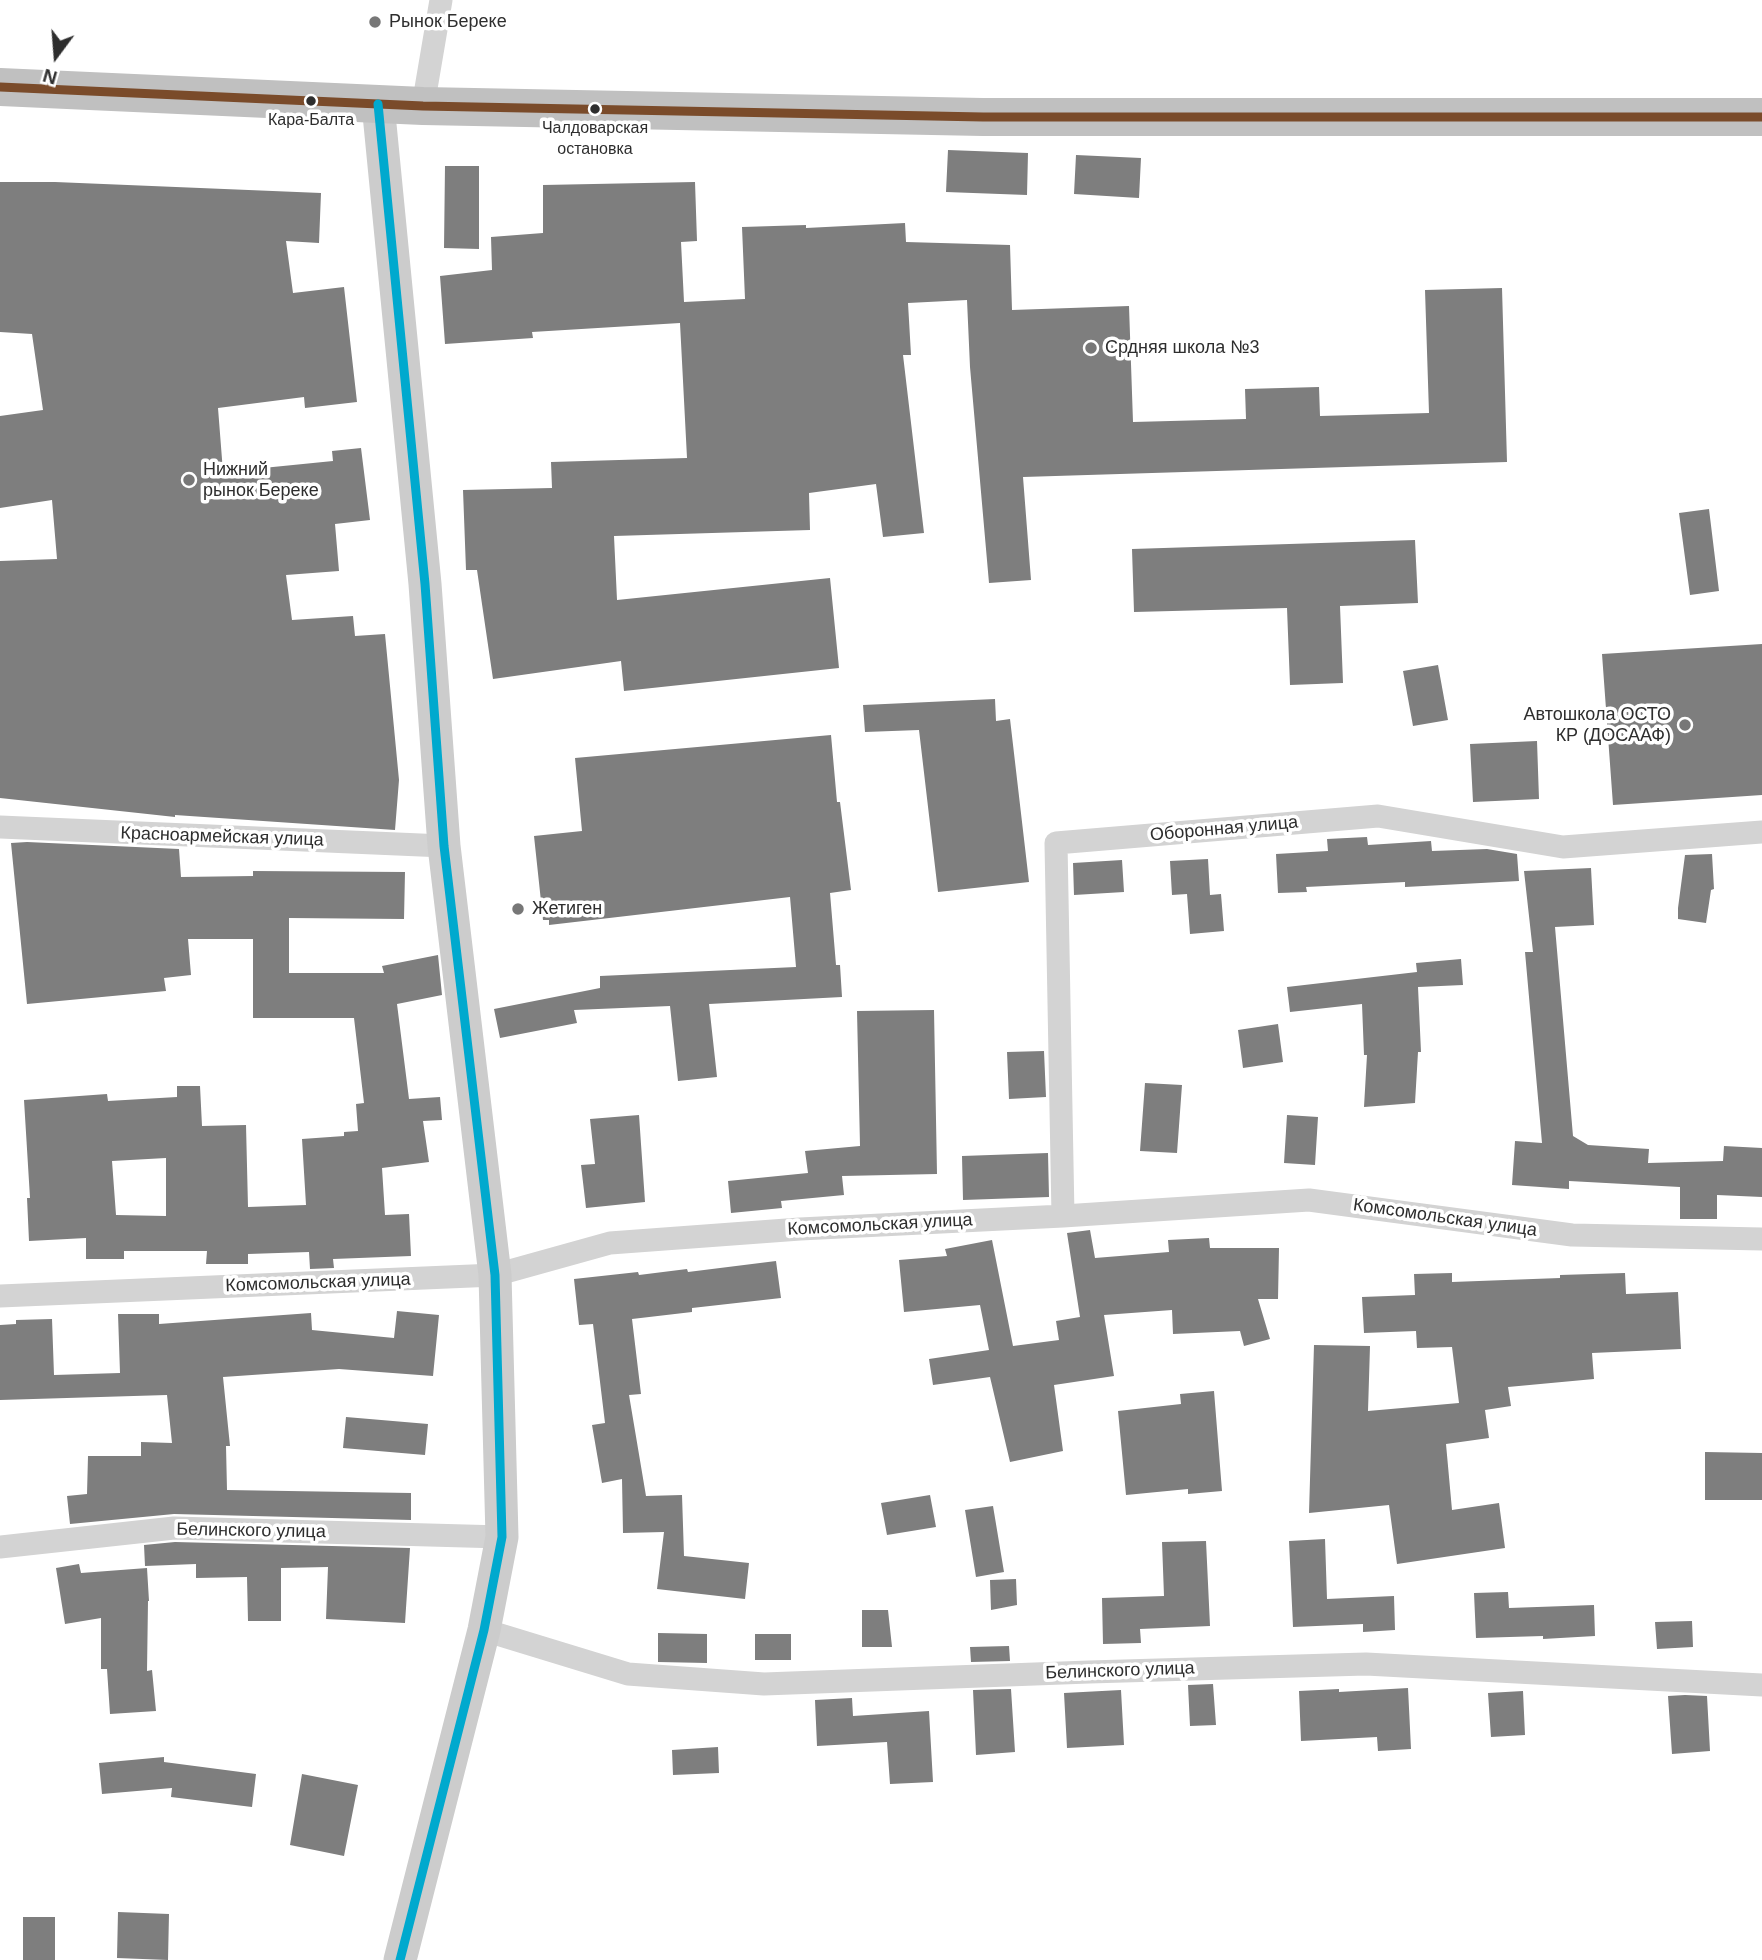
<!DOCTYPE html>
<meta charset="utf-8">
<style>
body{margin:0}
#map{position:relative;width:1762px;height:1960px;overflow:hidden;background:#fff;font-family:Arial,sans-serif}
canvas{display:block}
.north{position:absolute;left:21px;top:21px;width:70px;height:70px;-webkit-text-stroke:5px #fff;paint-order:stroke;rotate:196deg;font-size:19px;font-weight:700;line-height:28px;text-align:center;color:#2e2e2e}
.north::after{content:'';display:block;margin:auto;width:24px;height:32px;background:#2e2e2e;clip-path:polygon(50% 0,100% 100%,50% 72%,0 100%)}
</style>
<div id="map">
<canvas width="1762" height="1960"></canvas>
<div class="north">N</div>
</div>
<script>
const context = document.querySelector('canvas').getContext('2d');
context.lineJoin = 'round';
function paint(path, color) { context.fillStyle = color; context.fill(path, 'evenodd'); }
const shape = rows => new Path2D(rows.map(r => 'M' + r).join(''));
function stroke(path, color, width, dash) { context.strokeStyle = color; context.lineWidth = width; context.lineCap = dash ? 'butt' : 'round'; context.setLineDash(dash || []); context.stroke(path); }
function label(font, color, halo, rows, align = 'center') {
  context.font = font + ' Arial,sans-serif'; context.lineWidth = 7; context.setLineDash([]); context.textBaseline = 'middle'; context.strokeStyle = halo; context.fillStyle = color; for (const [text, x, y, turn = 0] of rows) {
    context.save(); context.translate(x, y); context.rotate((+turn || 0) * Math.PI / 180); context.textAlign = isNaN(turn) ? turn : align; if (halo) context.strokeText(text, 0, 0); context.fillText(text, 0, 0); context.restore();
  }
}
paint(shape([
 [948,150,1028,153,1027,195,946,192],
 [1076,155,1141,158,1139,198,1074,194],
 [445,166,479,166,479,249,444,248],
 [0,182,55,182,321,193,319,243,286,241,293,293,344,287,357,402,305,408,304,397,218,408,223,472,333,461,332,451,361,448,370,520,335,524,339,571,286,575,292,620,353,616,355,636,385,634,399,780,395,830,175,815,175,817,0,798,0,561,57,559,52,500,0,508,0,416,43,410,32,334,0,332],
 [695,182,697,241,681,242,684,302,745,299,742,227,806,225,806,228,905,223,906,242,1010,245,1012,310,1129,306,1133,422,1246,419,1245,389,1319,387,1320,416,1429,413,1425,290,1502,288,1507,462,1023,477,1031,580,989,583,970,367,967,300,908,303,911,355,903,355,924,533,883,537,876,484,809,493,810,530,614,536,617,600,830,578,839,668,624,691,621,661,493,679,477,570,466,570,463,490,552,488,551,462,687,458,680,323,532,332,533,338,445,344,440,276,492,270,491,237,543,233,543,185],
 [1709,509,1719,591,1690,595,1679,513],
 [1415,540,1418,603,1340,606,1343,683,1290,685,1287,608,1134,612,1132,549],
 [1762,644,1762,795,1613,805,1602,654],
 [1438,665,1448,720,1413,726,1403,671],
 [995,699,996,721,1010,719,1029,882,938,892,919,730,865,732,863,705],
 [831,735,837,802,840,802,851,890,830,893,836,965,840,965,842,997,709,1004,717,1077,678,1081,670,1006,574,1010,577,1023,500,1038,494,1009,600,988,600,976,796,967,790,897,549,925,549,920,543,920,534,836,582,831,575,758],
 [1537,741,1539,799,1473,802,1470,744],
 [1367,837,1368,845,1431,841,1432,851,1487,849,1517,854,1519,881,1405,887,1405,882,1306,887,1307,892,1278,893,1276,854,1328,851,1327,839],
 [27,842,179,849,181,877,253,876,253,871,405,872,404,919,289,918,289,973,384,973,382,966,438,955,442,995,397,1004,409,1099,440,1097,442,1120,423,1121,429,1162,382,1168,385,1215,409,1214,411,1256,333,1259,334,1268,310,1269,309,1252,248,1254,248,1264,206,1264,207,1251,124,1251,124,1259,86,1259,86,1238,29,1241,27,1198,30,1198,24,1100,107,1094,108,1101,177,1097,177,1086,200,1086,202,1126,246,1125,248,1207,306,1205,302,1139,344,1136,344,1132,358,1131,356,1104,364,1103,354,1018,253,1018,253,939,188,939,191,975,164,978,166,991,27,1004,11,843],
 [166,1158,166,1216,116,1215,112,1161],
 [1712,854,1714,889,1711,890,1706,923,1678,919,1678,908,1685,855],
 [1208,859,1210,895,1221,894,1224,931,1190,934,1187,894,1172,895,1170,861],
 [1122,860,1124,892,1074,895,1073,863],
 [1591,868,1594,925,1555,927,1573,1136,1588,1145,1649,1149,1648,1163,1723,1161,1724,1146,1762,1148,1762,1197,1717,1195,1717,1219,1680,1219,1680,1187,1569,1181,1569,1189,1512,1185,1515,1141,1542,1143,1525,952,1533,952,1524,871],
 [1461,959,1463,985,1418,987,1421,1052,1418,1052,1415,1103,1364,1107,1367,1055,1364,1055,1362,1004,1290,1012,1287,987,1417,972,1416,963],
 [934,1010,937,1174,842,1176,844,1195,781,1201,782,1208,731,1213,728,1181,808,1173,805,1151,860,1146,857,1011],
 [1278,1024,1283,1062,1243,1068,1238,1030],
 [1044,1051,1046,1097,1009,1099,1007,1052],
 [1145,1083,1182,1085,1177,1153,1140,1151],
 [639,1115,645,1202,586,1208,581,1165,595,1164,590,1119],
 [1287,1115,1318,1117,1315,1165,1284,1163],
 [1048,1153,1049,1197,963,1200,962,1156],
 [1090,1230,1095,1258,1169,1252,1168,1240,1209,1238,1210,1248,1279,1248,1278,1299,1258,1299,1270,1339,1244,1346,1240,1331,1173,1334,1172,1310,1104,1315,1114,1376,1054,1385,1063,1451,1010,1462,990,1377,933,1385,929,1359,989,1350,980,1305,904,1312,899,1260,947,1256,945,1249,992,1240,1013,1346,1059,1340,1056,1321,1080,1317,1067,1233],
 [776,1261,781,1298,692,1308,692,1312,632,1319,641,1394,629,1395,646,1496,682,1495,684,1556,749,1563,745,1599,657,1589,664,1532,623,1533,622,1479,602,1483,592,1425,605,1423,593,1324,579,1325,574,1279,638,1272,639,1275,687,1269,688,1272],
 [1452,1273,1452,1282,1560,1278,1560,1275,1625,1273,1626,1294,1678,1292,1681,1349,1592,1353,1594,1379,1508,1387,1511,1406,1485,1410,1489,1438,1446,1444,1452,1510,1499,1503,1505,1548,1397,1564,1389,1505,1309,1513,1314,1345,1370,1346,1368,1411,1459,1403,1452,1347,1417,1348,1416,1331,1364,1333,1362,1297,1415,1295,1414,1274],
 [397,1311,439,1315,433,1376,339,1369,223,1377,230,1446,226,1446,227,1490,411,1493,411,1520,174,1514,70,1524,67,1496,87,1494,88,1456,141,1456,141,1442,172,1443,167,1395,0,1400,0,1325,16,1324,16,1320,52,1319,54,1375,120,1373,118,1314,159,1314,159,1324,311,1313,312,1330,394,1338],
 [1214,1391,1222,1491,1188,1494,1188,1489,1126,1495,1118,1411,1181,1404,1180,1394],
 [346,1417,428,1424,425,1455,343,1448],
 [1705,1452,1762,1453,1762,1500,1705,1500],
 [930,1495,936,1527,887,1535,881,1503],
 [993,1506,1004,1572,976,1577,965,1510],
 [1325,1539,1327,1599,1394,1596,1395,1630,1363,1632,1363,1624,1293,1627,1289,1541],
 [1206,1541,1210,1626,1140,1629,1141,1643,1103,1644,1102,1598,1164,1596,1162,1542],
 [175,1542,410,1548,405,1623,326,1619,328,1567,281,1568,281,1621,248,1621,247,1577,196,1578,196,1564,145,1566,144,1545],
 [79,1564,81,1573,147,1568,149,1601,148,1601,147,1671,152,1670,156,1711,110,1714,107,1669,101,1669,101,1618,65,1624,56,1568],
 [1016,1579,1017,1605,991,1610,990,1580],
 [1508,1592,1509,1608,1594,1605,1595,1636,1543,1639,1543,1636,1476,1638,1474,1593],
 [862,1610,888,1610,892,1647,862,1647],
 [1692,1621,1693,1647,1657,1649,1655,1622],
 [658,1633,707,1634,707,1663,658,1662],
 [755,1634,791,1634,791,1660,755,1660],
 [1009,1646,1010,1661,971,1662,970,1647],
 [1213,1684,1216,1725,1190,1726,1188,1685],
 [1408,1688,1411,1749,1378,1751,1377,1737,1301,1741,1299,1691,1339,1689,1339,1692],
 [1011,1689,1015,1752,976,1755,973,1690],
 [1121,1690,1124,1745,1067,1748,1064,1693],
 [1523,1691,1525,1735,1491,1737,1488,1693],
 [1685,1695,1707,1696,1710,1751,1672,1754,1668,1696],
 [852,1698,853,1716,929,1711,933,1782,890,1784,887,1742,817,1746,815,1700],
 [718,1747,719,1773,673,1775,672,1750],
 [164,1757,164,1762,256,1774,252,1807,171,1797,172,1788,102,1794,99,1763],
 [302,1774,358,1785,344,1856,290,1845],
 [118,1912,169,1914,168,1960,117,1958],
 [23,1917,55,1917,55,1960,23,1960]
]), '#7e7e7e');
stroke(shape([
 [423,106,441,0],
 [0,827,444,846],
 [1063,1216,1056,843,1378,816,1563,847,1762,832],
 [0,1296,495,1275,610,1243,800,1229,1063,1216,1309,1200,1572,1235,1762,1239],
 [0,1547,174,1528,502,1537],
 [484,1630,628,1674,764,1684,1089,1672,1366,1664,1762,1685]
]), '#d3d3d3', 23);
stroke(shape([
 [378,104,425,584,444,846,495,1275,502,1537,484,1630,400,1960]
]), '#ccc', 33);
stroke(shape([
 [0,87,423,106,983,117,1762,117]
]), '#c0c0c0', 38);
stroke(shape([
 [0,87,423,106,983,117,1762,117]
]), '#7a4b2a', 9);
stroke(shape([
 [378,104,425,584,444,846,495,1275,502,1537,484,1630,400,1960]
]), '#00a9ce', 9);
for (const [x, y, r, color] of [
 [375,22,7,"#777"],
 [311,101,6,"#2e2e2e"],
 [595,109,6,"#2e2e2e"],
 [1091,348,7,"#777"],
 [189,480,7,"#777"],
 [1685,725,7,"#777"],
 [518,909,7,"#777"]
]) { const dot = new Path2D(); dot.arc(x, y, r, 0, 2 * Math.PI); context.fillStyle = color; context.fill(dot); stroke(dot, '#fff', 2.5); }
label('16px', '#2e2e2e', '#fff', [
 ["Кара-Балта",311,121],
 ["Чалдоварская",595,129],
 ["остановка",595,150]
]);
label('18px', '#2e2e2e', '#fff', [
 ["Рынок Береке",389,22],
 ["Срдняя школа №3",1105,348],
 ["Нижний",203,470],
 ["рынок Береке",203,491],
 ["Автошкола ОСТО",1671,715,"right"],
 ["КР (ДОСААФ)",1671,736,"right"],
 ["Жетиген",532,909]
], 'left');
label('18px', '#2e2e2e', '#fff', [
 ["Оборонная улица",1224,829,-5],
 ["Красноармейская улица",222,837,2],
 ["Комсомольская улица",1445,1218,8],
 ["Комсомольская улица",880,1225,-3],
 ["Комсомольская улица",318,1283,-2],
 ["Белинского улица",251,1531,1],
 ["Белинского улица",1120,1671,-2]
]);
</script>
